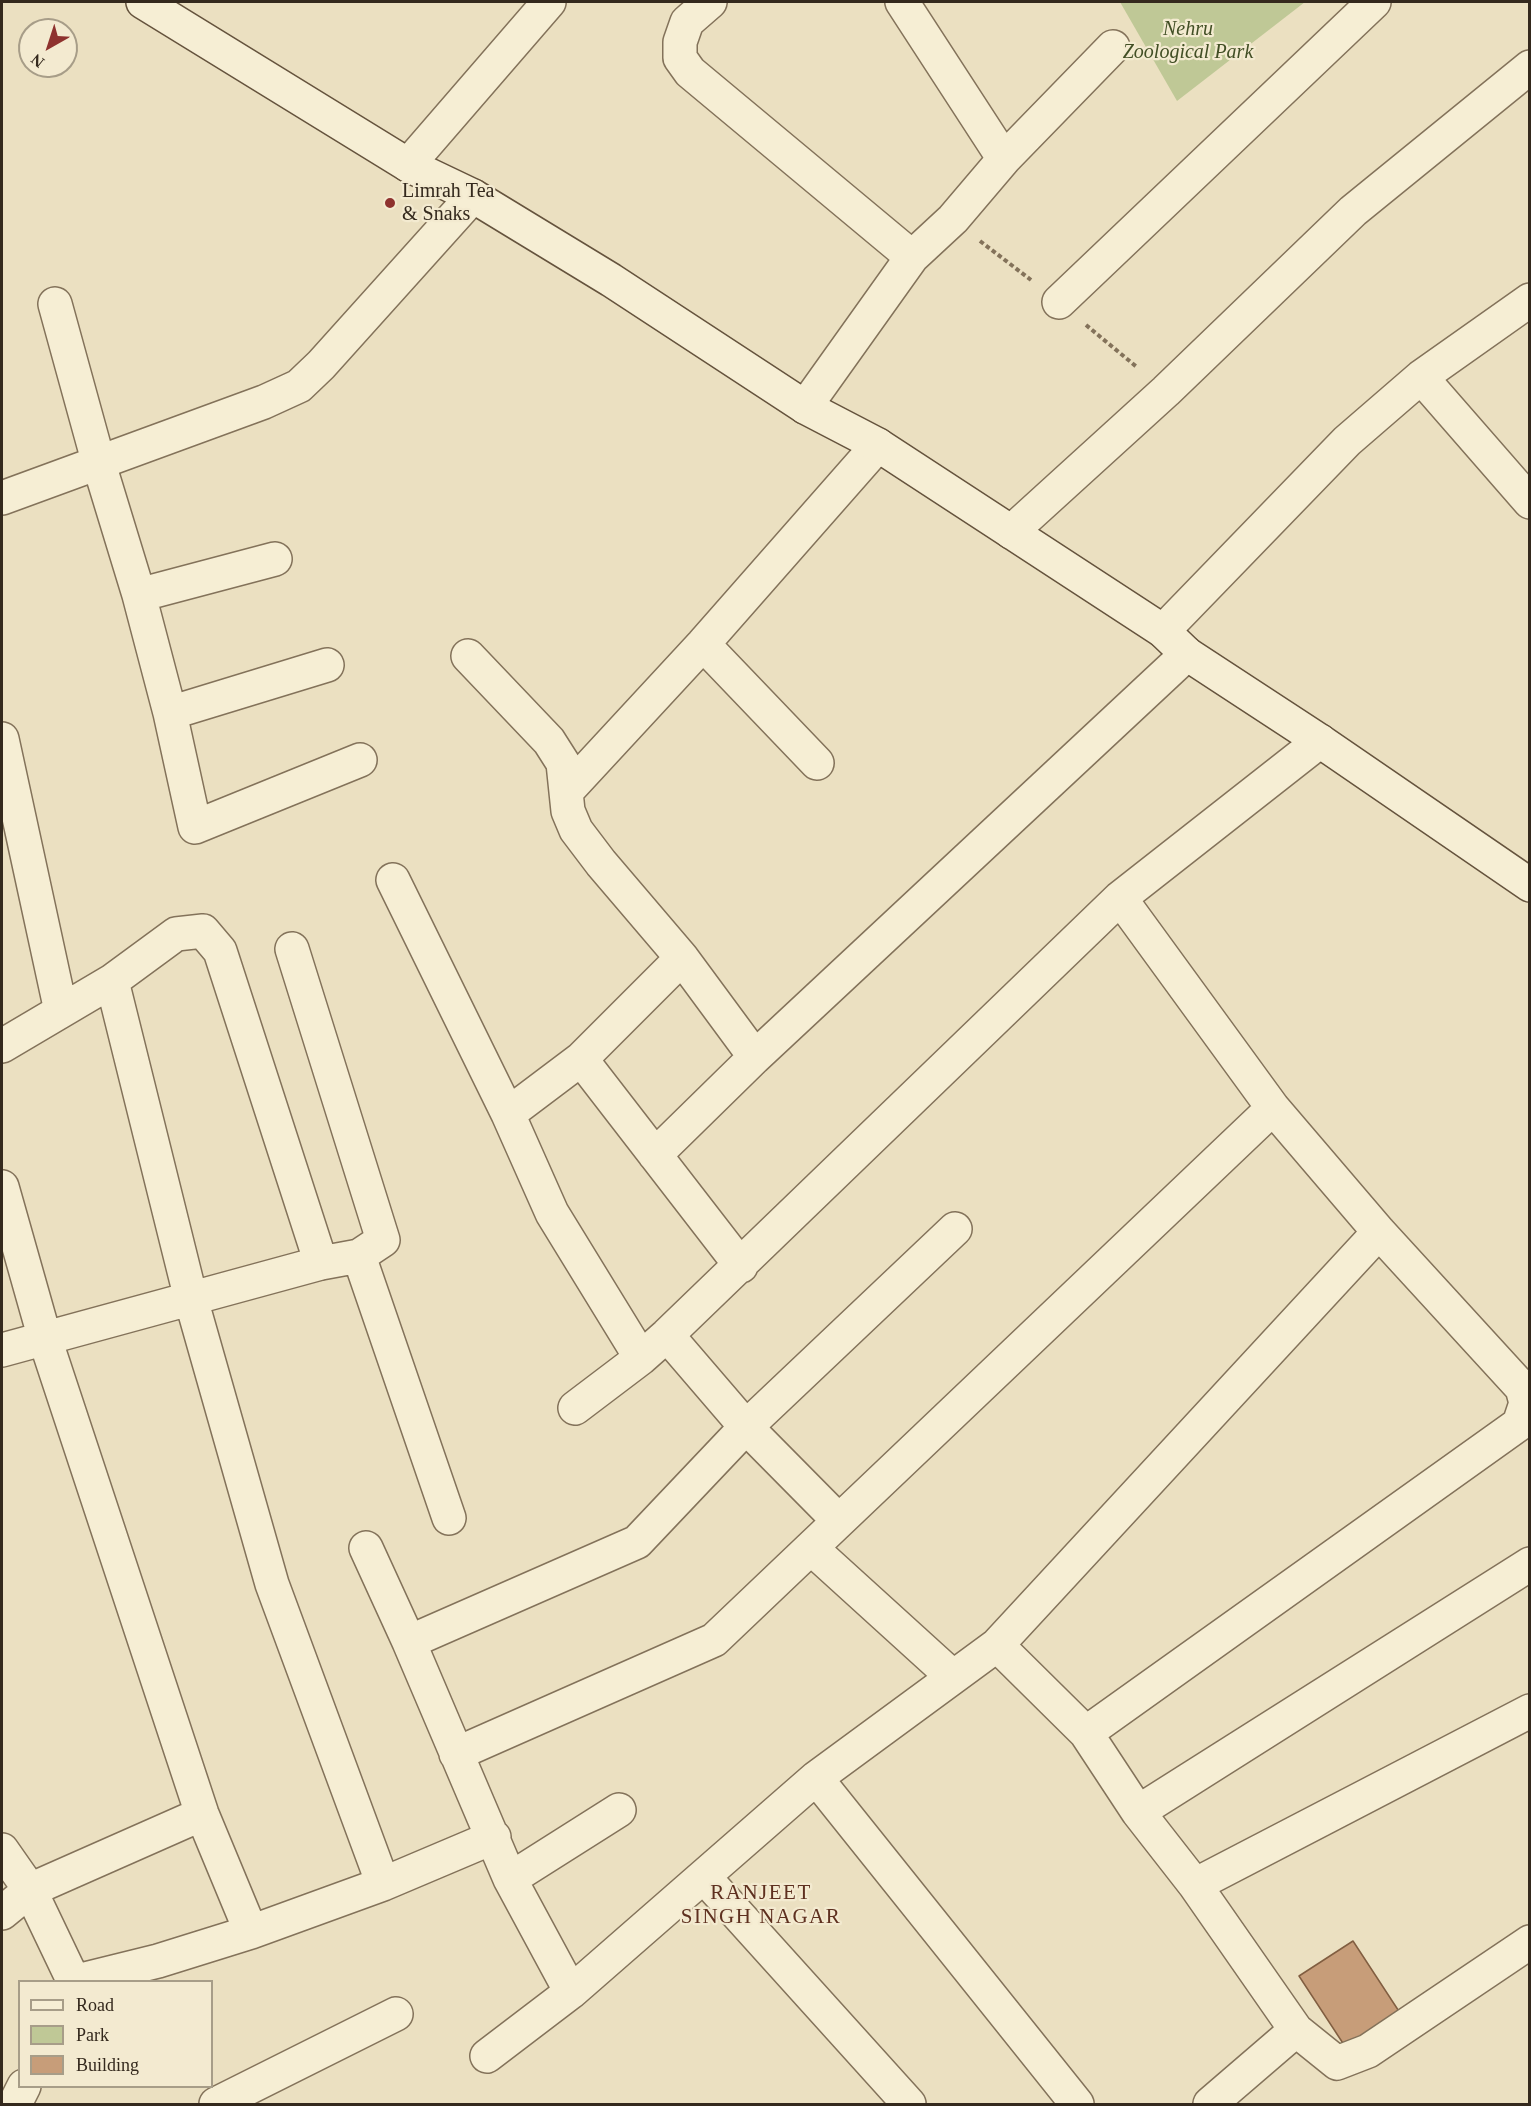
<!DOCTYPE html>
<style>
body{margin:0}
#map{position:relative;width:1531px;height:2106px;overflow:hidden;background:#ebe0c1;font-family:"Times New Roman",serif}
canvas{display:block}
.frame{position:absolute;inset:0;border:3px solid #34291d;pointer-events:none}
.legend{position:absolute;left:18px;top:1980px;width:195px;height:108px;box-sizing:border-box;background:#f3ead0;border:2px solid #a79d88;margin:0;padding:8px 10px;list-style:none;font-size:18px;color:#34291d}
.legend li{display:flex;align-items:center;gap:12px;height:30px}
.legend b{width:30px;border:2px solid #a79d88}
.north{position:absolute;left:18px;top:18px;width:60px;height:60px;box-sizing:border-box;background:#f3ead0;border:2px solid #a79d88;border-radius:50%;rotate:219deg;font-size:16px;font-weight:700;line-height:24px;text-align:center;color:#34291d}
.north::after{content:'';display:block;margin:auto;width:21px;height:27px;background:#8e322e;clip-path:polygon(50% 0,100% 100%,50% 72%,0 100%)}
</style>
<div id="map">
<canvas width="1531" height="2106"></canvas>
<div class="frame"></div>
<ul class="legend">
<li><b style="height:8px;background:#f6eed4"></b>Road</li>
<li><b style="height:16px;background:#bfc896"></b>Park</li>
<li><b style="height:16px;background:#c79d79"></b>Building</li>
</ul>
<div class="north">N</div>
</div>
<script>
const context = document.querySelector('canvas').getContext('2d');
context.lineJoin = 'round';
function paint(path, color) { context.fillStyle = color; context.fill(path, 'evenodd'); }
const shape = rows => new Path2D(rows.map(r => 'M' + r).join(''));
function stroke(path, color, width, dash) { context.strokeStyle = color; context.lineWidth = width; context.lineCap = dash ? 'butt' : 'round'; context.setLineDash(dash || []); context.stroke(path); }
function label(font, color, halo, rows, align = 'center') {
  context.font = font + ' "Times New Roman",serif'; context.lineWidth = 4.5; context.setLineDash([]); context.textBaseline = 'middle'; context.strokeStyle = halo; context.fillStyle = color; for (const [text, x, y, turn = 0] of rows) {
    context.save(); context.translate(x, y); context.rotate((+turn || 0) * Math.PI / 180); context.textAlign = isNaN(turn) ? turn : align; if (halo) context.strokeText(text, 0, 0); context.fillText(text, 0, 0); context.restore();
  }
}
paint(shape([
 [1120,2,1305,2,1177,101]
]), '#bfc896');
const building = shape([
 [1353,1941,1404,2019,1350,2054,1299,1976,1353,1941]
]);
paint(building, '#c79d79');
stroke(building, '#815e41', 1.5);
const minor = shape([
 [710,2,687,22,680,42,680,58,690,72,912,257],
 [902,2,1004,159],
 [408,165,549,2],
 [1059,302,1374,2],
 [55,304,99,464,139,595,170,713,195,827,360,760],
 [1421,377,1530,502],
 [805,407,912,257,953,219,1004,159,1113,47],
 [2,498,264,402,299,386,321,365,473,196],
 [1011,532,1166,391,1353,211,1530,67],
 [139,595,275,559],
 [1163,631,1347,441,1421,377,1530,300],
 [703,644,817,763],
 [468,656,549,741,563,763,568,811,576,830,601,863,682,958,755,1057,1187,654],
 [170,713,327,665],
 [2,739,61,1011],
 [566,792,703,644,878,445],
 [393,880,508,1114],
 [112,981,191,1299,272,1584,383,1884],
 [2,1046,112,981,176,934,203,931,220,951,321,1263],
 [581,1059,741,1266],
 [655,1155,755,1057],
 [2,1187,45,1339,202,1814,251,1932],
 [359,1256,449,1518],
 [667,1335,746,1427,839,1521],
 [2,1350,321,1263,359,1256,383,1240,292,949],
 [641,1358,552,1213,508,1114,581,1059,682,958],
 [575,1408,641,1358,667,1335,1120,898,1320,741],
 [366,1548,409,1642,510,1879,571,1992],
 [811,1548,953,1677],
 [409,1642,637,1542,746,1427,955,1229],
 [997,1645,1086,1733,1138,1812,1195,1885,1296,2030,1337,2063,1368,2051,1530,1942],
 [1086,1733,1519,1424,1526,1403,1522,1388,1379,1232,1273,1108,1120,898],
 [456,1754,714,1640,1273,1108],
 [816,1778,1077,2104],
 [1138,1812,1530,1564],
 [2,1850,30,1890,73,1980],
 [704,1877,909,2104],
 [510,1879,619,1810],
 [1195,1885,1530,1711],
 [2,1913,30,1890,202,1814],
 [73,1982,158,1961,251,1932,383,1884,494,1837],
 [487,2056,571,1992,816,1778,997,1645,1379,1232],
 [15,2104,24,2086],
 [216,2104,396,2014],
 [1210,2104,1296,2030]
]);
const secondary = shape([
 [143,2,408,165,473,196,611,280,805,407,878,445,1163,631,1187,654,1320,741,1530,885]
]);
stroke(minor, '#83725a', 36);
stroke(secondary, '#65533d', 36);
stroke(shape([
 [980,241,1031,280],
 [1086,325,1138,368]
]), '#83725a', 4, [4.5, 3]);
stroke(minor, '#f6eed4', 33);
stroke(secondary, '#f6eed4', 33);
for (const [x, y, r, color] of [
 [390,203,6,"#8e322e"]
]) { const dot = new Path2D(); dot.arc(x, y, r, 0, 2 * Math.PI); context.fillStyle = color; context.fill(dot); stroke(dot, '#f3ead0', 2); }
label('italic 20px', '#424f25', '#f3ead0', [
 ["Nehru",1188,30],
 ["Zoological Park",1188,53]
]);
label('20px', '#34291d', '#f3ead0', [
 ["Limrah Tea",402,192],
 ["& Snaks",402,215]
], 'left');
context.letterSpacing = '1.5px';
label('21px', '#5e301f', '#f3ead0', [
 ["RANJEET",761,1893],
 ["SINGH NAGAR",761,1917]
]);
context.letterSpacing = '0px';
</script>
